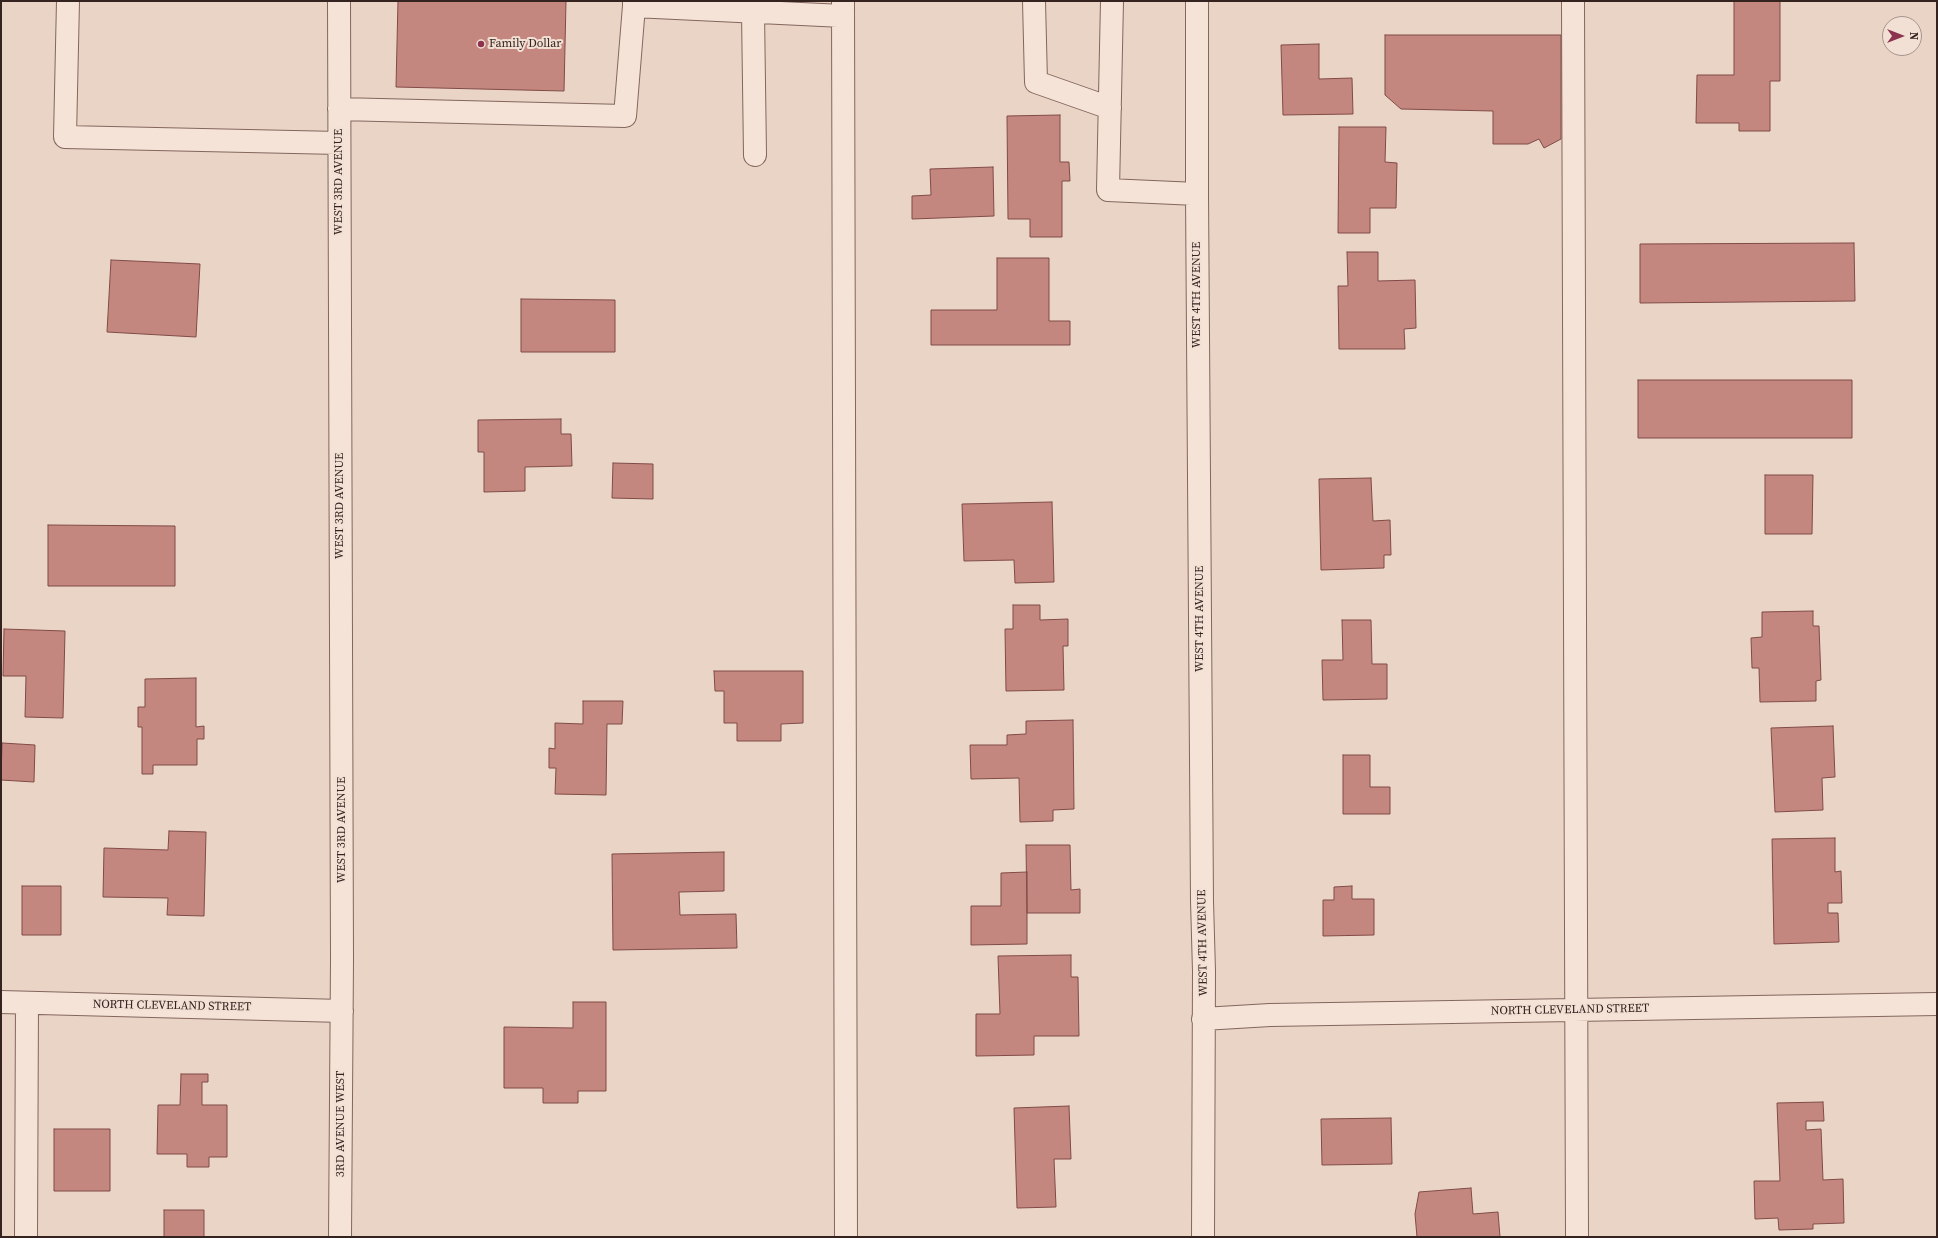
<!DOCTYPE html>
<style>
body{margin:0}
#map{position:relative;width:1938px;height:1238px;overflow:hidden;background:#ead4c6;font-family:"Source Serif 4",serif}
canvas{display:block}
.frame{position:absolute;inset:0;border:2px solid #352320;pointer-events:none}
.north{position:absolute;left:1882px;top:16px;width:40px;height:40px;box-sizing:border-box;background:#f2e0d4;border:1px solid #a6948c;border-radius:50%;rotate:90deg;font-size:11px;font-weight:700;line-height:16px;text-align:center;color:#352320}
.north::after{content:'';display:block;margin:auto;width:14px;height:18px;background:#8c3350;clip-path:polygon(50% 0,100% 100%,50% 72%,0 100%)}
</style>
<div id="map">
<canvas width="1938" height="1238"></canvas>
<div class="frame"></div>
<div class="north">N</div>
</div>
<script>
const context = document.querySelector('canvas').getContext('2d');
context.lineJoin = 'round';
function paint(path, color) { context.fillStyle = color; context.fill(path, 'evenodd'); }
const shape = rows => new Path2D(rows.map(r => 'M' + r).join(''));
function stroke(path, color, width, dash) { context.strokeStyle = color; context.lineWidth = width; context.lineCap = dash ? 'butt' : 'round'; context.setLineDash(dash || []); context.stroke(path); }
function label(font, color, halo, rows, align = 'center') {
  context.font = font + ' "Source Serif 4",serif'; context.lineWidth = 4; context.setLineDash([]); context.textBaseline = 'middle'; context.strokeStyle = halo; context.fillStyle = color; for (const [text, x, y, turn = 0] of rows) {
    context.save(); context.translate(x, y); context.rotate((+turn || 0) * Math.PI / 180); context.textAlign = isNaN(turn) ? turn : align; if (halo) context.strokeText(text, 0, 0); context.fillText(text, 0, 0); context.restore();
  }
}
const building = shape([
 [398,1,566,1,564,91,396,87,398,1],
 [1734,1,1780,1,1780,81,1770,81,1770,131,1739,131,1739,123,1696,123,1697,75,1734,75,1734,1],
 [1385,35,1561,35,1561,139,1544,148,1539,139,1528,144,1493,144,1493,111,1401,109,1385,95,1385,35],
 [1319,44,1319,79,1352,78,1353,114,1283,115,1281,45,1319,44],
 [1060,115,1060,162,1069,162,1070,181,1062,181,1062,237,1030,237,1030,219,1008,219,1007,116,1060,115],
 [1339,127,1386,127,1385,162,1397,163,1396,208,1370,208,1370,233,1338,233,1339,127],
 [993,167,994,216,912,219,912,196,931,195,930,169,993,167],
 [1854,243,1855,301,1640,303,1640,244,1854,243],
 [1347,252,1378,252,1378,281,1415,280,1416,328,1404,329,1405,349,1339,349,1338,286,1348,286,1347,252],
 [997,258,1049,258,1049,321,1070,321,1070,345,931,345,931,310,997,310,997,258],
 [111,260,200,264,196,337,107,332,111,260],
 [521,299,615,300,615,352,521,352,521,299],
 [1638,380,1852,380,1852,438,1638,438,1638,380],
 [561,419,561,434,571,434,572,466,525,467,525,491,484,492,484,452,478,452,478,420,561,419],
 [613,463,653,464,653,499,612,498,613,463],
 [1765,475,1813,475,1812,534,1765,534,1765,475],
 [1371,478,1373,521,1390,520,1391,555,1384,555,1384,568,1321,570,1319,479,1371,478],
 [1052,502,1054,582,1015,583,1014,560,964,561,962,504,1052,502],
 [48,525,175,526,175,586,48,586,48,525],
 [1013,605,1040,605,1040,620,1068,619,1068,646,1063,646,1064,690,1006,691,1005,629,1013,629,1013,605],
 [1813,611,1813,626,1819,626,1821,680,1816,681,1816,701,1760,702,1759,668,1752,668,1751,638,1762,637,1762,612,1813,611],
 [1342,620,1371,620,1372,664,1387,664,1387,699,1323,700,1322,660,1343,660,1342,620],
 [4,629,65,631,63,718,25,717,26,676,3,676,4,629],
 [714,671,803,671,803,723,781,724,781,741,737,741,737,723,724,723,724,691,715,691,714,671],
 [196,678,196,727,204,726,204,739,197,739,197,765,153,765,153,774,142,774,142,727,138,727,138,707,145,707,145,679,196,678],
 [583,701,623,701,622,724,607,724,606,795,555,794,556,768,549,768,549,748,555,749,555,723,583,724,583,701],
 [1073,720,1074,809,1053,810,1053,821,1020,822,1019,778,971,779,970,745,1007,745,1007,735,1026,734,1026,721,1073,720],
 [1833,726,1835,777,1822,778,1823,810,1775,812,1771,728,1833,726],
 [2,743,35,745,34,782,1,780,2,743],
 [1343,755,1370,755,1370,787,1390,787,1390,814,1343,814,1343,755],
 [169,831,206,832,204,916,167,915,168,898,103,897,104,848,168,850,169,831],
 [1835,838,1835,872,1841,871,1842,903,1828,903,1828,913,1838,913,1839,942,1774,944,1772,839,1835,838],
 [1026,845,1070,845,1071,890,1080,889,1080,913,1027,913,1026,845],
 [724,852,724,891,679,892,680,915,736,914,737,948,613,950,612,854,724,852],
 [1027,872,1027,944,971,945,971,906,1001,906,1001,873,1027,872],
 [22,886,61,886,61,935,22,935,22,886],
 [1352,886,1352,899,1374,899,1374,935,1323,936,1323,900,1334,900,1334,887,1352,886],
 [1071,955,1071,977,1078,977,1079,1036,1034,1036,1034,1055,976,1056,976,1014,1000,1014,998,956,1071,955],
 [573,1002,606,1002,606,1091,578,1091,578,1103,543,1103,543,1088,504,1088,504,1027,573,1028,573,1002],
 [181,1074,208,1074,208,1082,202,1082,202,1105,227,1105,227,1157,209,1157,209,1167,187,1167,187,1154,157,1154,158,1105,180,1105,181,1074],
 [1823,1102,1824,1121,1806,1121,1806,1130,1821,1129,1823,1180,1843,1179,1844,1223,1813,1224,1813,1229,1779,1230,1778,1218,1755,1219,1754,1181,1780,1181,1777,1103,1823,1102],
 [1069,1106,1071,1159,1054,1159,1056,1207,1017,1208,1014,1108,1069,1106],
 [1391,1118,1392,1164,1322,1165,1321,1119,1391,1118],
 [54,1129,110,1129,110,1191,54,1191,54,1129],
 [1471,1188,1473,1214,1498,1212,1500,1237,1417,1237,1415,1214,1419,1192,1471,1188],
 [164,1210,204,1210,204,1237,210,1237,164,1237,164,1210]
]);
paint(building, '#c4877f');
stroke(building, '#804b46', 1);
const minor = shape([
 [68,1,65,137,339,143],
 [339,1,342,960,340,1237],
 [634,1,634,6,843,16],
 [843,1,846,1237],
 [1034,1,1036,82,1110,108],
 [1112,1,1108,190,1197,194],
 [1197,1,1197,194,1202,901,1204,971,1203,1237],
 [1573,1,1577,1237],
 [753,12,755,155],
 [339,109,625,116,634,6],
 [1,1002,342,1011],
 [1203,1019,1270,1015,1937,1004],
 [26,1237,27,1003]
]);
stroke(minor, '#83665d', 24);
stroke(minor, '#f5e3d8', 22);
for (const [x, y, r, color] of [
 [481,44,4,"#8c3350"]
]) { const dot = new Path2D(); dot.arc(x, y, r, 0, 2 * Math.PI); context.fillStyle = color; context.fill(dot); stroke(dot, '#f2e0d4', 1.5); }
label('12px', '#352320', '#f2e0d4', [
 ["Family Dollar",489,44]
], 'left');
label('12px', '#352320', '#f2e0d4', [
 ["WEST 3RD AVENUE",339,182,-90],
 ["WEST 4TH AVENUE",1197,295,-90],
 ["WEST 3RD AVENUE",340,506,-90],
 ["WEST 4TH AVENUE",1200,619,-90],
 ["WEST 3RD AVENUE",342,830,-90],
 ["WEST 4TH AVENUE",1203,943,-91],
 ["NORTH CLEVELAND STREET",172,1006,1],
 ["NORTH CLEVELAND STREET",1570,1010,-1],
 ["3RD AVENUE WEST",341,1124,-90]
]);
</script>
